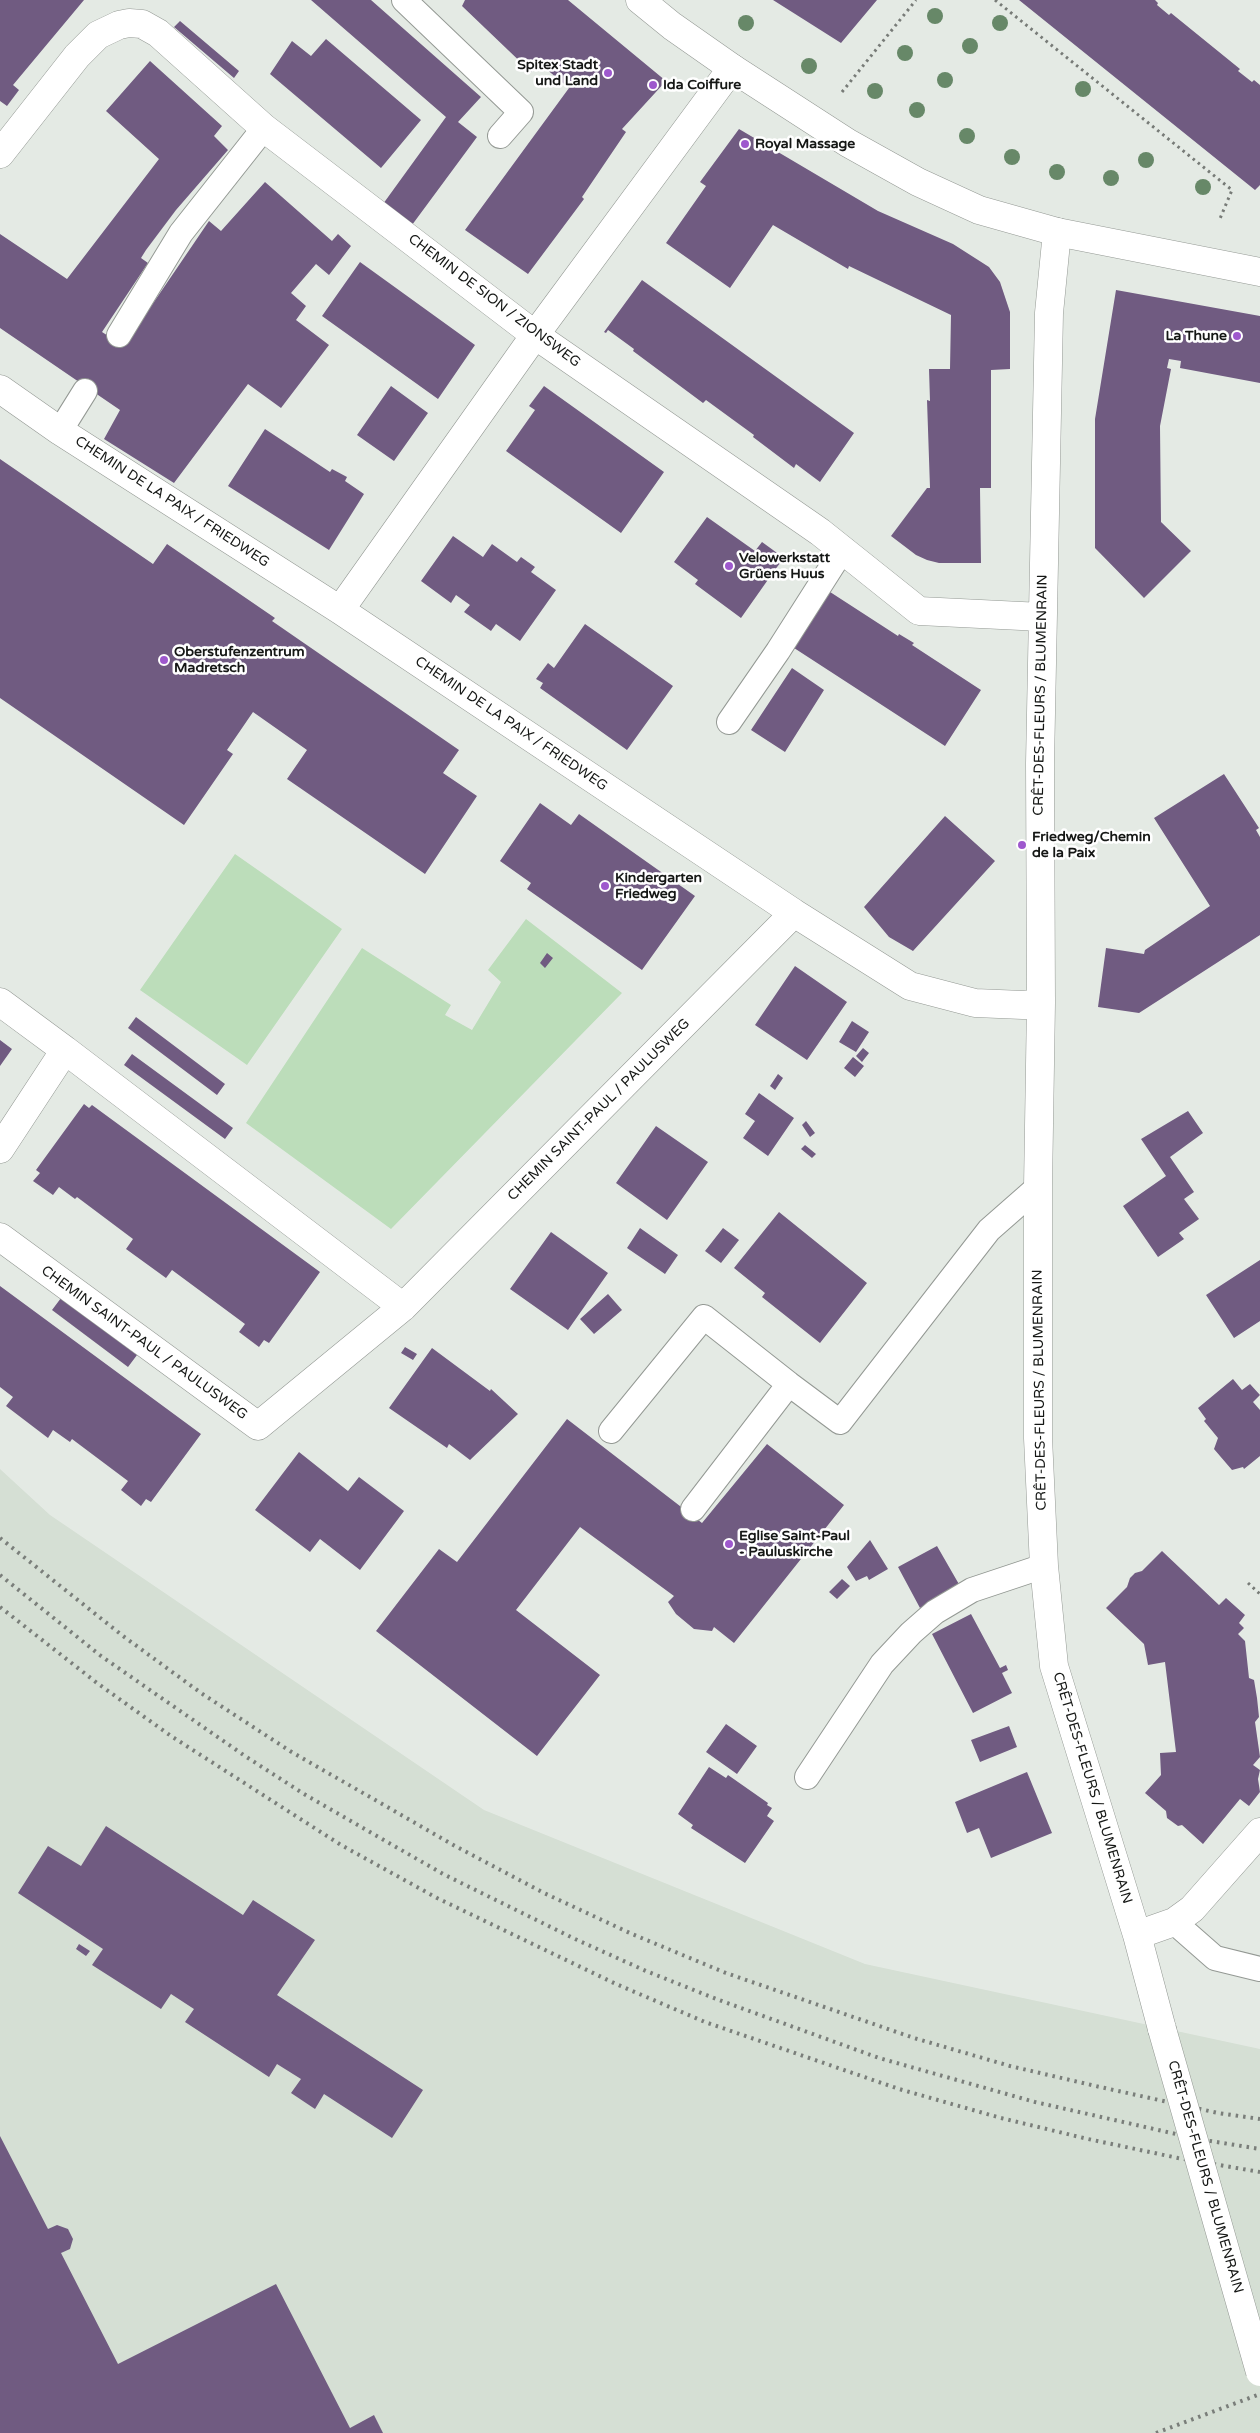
<!DOCTYPE html>
<meta charset="utf-8">
<style>
body{margin:0}
canvas{display:block;background:#e4eae4}
</style>
<canvas width="1260" height="2433"></canvas>
<script>
const context = document.querySelector('canvas').getContext('2d');
context.lineJoin = 'round';
function paint(path, color) { context.fillStyle = color; context.fill(path, 'evenodd'); }
const shape = rows => new Path2D(rows.map(r => 'M' + r).join(''));
function stroke(path, color, width, dash) { context.strokeStyle = color; context.lineWidth = width; context.lineCap = dash ? 'butt' : 'round'; context.setLineDash(dash || []); context.stroke(path); }
function label(font, color, halo, rows, align = 'center') {
  context.font = font + ' "Varela Round",sans-serif'; context.lineWidth = 5; context.setLineDash([]); context.textBaseline = 'middle'; context.strokeStyle = halo; context.fillStyle = color; for (const [text, x, y, turn = 0] of rows) {
    context.save(); context.translate(x, y); context.rotate((+turn || 0) * Math.PI / 180); context.textAlign = isNaN(turn) ? turn : align; if (halo) context.strokeText(text, 0, 0); context.fillText(text, 0, 0); context.restore();
  }
}
paint(shape([
 [0,1469,50,1515,484,1810,865,1964,1260,2049,1260,2433,0,2433]
]), '#d5dfd4');
paint(shape([
 [235,854,342,929,247,1065,140,990],
 [526,919,622,993,391,1229,246,1123,362,948,451,1005,445,1015,472,1030,501,982,488,970]
]), '#bcddba');
paint(shape([
 [0,0,84,0,13,85,19,90,7,106,0,101],
 [311,0,371,0,481,97,458,122,477,137,412,225,383,204,446,117],
 [465,0,568,0,666,81,622,129,626,132,582,197,584,199,528,274,465,230,569,88,539,63,531,72,462,6],
 [773,0,877,0,841,43],
 [1019,0,1155,0,1158,3,1157,5,1169,15,1171,13,1240,69,1238,71,1252,82,1254,80,1260,85,1260,185,1255,190],
 [180,21,239,71,234,78,174,27],
 [326,39,421,120,381,168,270,74,292,41,311,56],
 [150,61,222,126,214,136,228,150,176,210,146,250,141,258,148,263,102,332,124,346,209,221,221,231,265,182,332,241,338,234,351,246,329,275,316,264,291,293,306,306,296,320,329,345,281,408,248,384,174,483,104,439,120,410,0,328,0,234,67,279,159,159,106,111],
 [739,129,878,211,953,244,989,267,1000,282,1010,312,1010,369,991,370,991,488,980,488,981,563,939,563,927,560,916,555,891,536,927,488,930,488,927,400,930,401,929,369,950,369,951,315,849,266,848,269,773,225,730,288,666,243,706,186,700,182],
 [360,262,475,345,438,399,322,316],
 [642,280,854,433,820,482,796,464,794,468,753,437,754,435,732,419,706,400,703,403,633,351,634,349,608,330,606,333,604,332],
 [1116,290,1260,316,1260,383,1180,368,1181,361,1169,359,1167,368,1171,369,1160,426,1161,522,1191,551,1144,598,1095,548,1095,419],
 [391,386,428,413,394,461,357,435],
 [544,386,664,472,621,533,506,451,535,410,529,406],
 [265,429,330,472,332,469,347,477,345,481,364,494,329,550,228,486],
 [0,459,153,564,167,544,275,618,272,621,459,750,443,773,477,796,425,874,287,779,307,750,253,712,227,750,233,754,184,825,0,698],
 [707,517,755,551,762,542,784,558,774,571,777,572,775,575,772,574,741,618,695,584,698,580,674,562],
 [453,536,483,557,492,544,517,562,521,557,535,567,531,572,556,590,520,641,496,624,491,631,464,612,470,605,456,595,451,603,421,581],
 [827,590,898,636,899,634,914,643,912,645,981,690,945,746,791,646],
 [585,624,673,686,627,750,540,688,543,683,536,679,548,663,554,668],
 [792,668,824,690,785,752,751,730],
 [1224,774,1259,828,1256,830,1260,837,1260,935,1139,1013,1098,1007,1106,948,1144,954,1145,950,1210,906,1154,818],
 [540,803,571,825,579,814,695,896,642,970,527,889,531,883,500,861],
 [945,816,995,861,913,951,889,937,864,907],
 [547,953,553,958,545,968,540,963],
 [795,966,847,1002,807,1060,755,1025],
 [136,1017,225,1084,217,1095,128,1028],
 [852,1021,869,1032,856,1052,839,1042],
 [0,1040,12,1049,0,1066],
 [863,1048,869,1053,862,1062,856,1056],
 [132,1054,233,1128,225,1139,124,1065],
 [853,1057,864,1066,855,1077,844,1068],
 [778,1074,783,1078,775,1090,770,1086],
 [759,1093,794,1118,768,1156,743,1138,755,1121,745,1114],
 [84,1104,89,1108,92,1105,320,1272,269,1343,264,1340,259,1347,239,1332,245,1324,172,1270,166,1278,126,1249,133,1239,77,1197,75,1199,59,1187,53,1195,33,1181,40,1173,36,1170],
 [1188,1111,1203,1133,1170,1157,1194,1192,1184,1199,1199,1219,1179,1233,1184,1239,1158,1257,1123,1206,1166,1176,1141,1139],
 [806,1121,815,1133,810,1137,802,1125],
 [656,1126,708,1162,667,1220,616,1183],
 [805,1145,816,1154,812,1158,801,1149],
 [779,1212,867,1283,820,1343,762,1297,765,1293,734,1268],
 [640,1228,678,1255,665,1274,627,1248],
 [723,1228,739,1240,721,1263,705,1251],
 [551,1232,608,1273,568,1330,510,1289],
 [1260,1260,1260,1321,1234,1338,1206,1295],
 [0,1286,201,1434,151,1502,146,1499,141,1506,121,1490,128,1481,72,1439,70,1442,53,1430,48,1438,6,1406,13,1397,0,1387],
 [608,1294,622,1310,594,1334,580,1319],
 [61,1298,137,1355,128,1367,52,1310],
 [405,1347,417,1354,413,1360,401,1353],
 [432,1348,490,1391,491,1389,518,1414,470,1460,449,1444,447,1448,389,1408],
 [1233,1379,1242,1390,1250,1384,1260,1395,1253,1402,1260,1410,1260,1456,1244,1469,1243,1467,1232,1470,1214,1449,1218,1438,1204,1421,1206,1419,1198,1408],
 [567,1419,702,1523,767,1444,844,1505,734,1643,714,1627,712,1631,694,1629,676,1614,668,1602,674,1596,580,1527,516,1610,600,1675,537,1756,376,1631,439,1549,457,1562],
 [299,1452,348,1491,359,1477,404,1511,360,1570,320,1539,310,1552,255,1510],
 [870,1540,888,1569,869,1580,867,1576,856,1581,847,1567],
 [937,1546,960,1586,920,1608,898,1567],
 [1162,1551,1219,1605,1226,1598,1245,1615,1239,1623,1244,1628,1238,1634,1245,1641,1249,1678,1254,1680,1257,1698,1259,1717,1255,1722,1260,1757,1253,1765,1260,1770,1258,1779,1260,1792,1249,1806,1240,1799,1203,1844,1182,1825,1178,1826,1167,1818,1166,1811,1145,1793,1161,1775,1160,1753,1176,1752,1165,1662,1148,1665,1144,1644,1106,1608,1127,1587,1130,1578,1135,1573,1142,1571],
 [842,1579,850,1586,837,1599,829,1592],
 [971,1614,1000,1668,1006,1665,1008,1670,1002,1673,1012,1693,973,1713,932,1634],
 [726,1724,757,1746,737,1774,706,1752],
 [1009,1726,1017,1747,980,1762,971,1740],
 [709,1767,726,1778,728,1775,768,1803,767,1805,772,1808,767,1816,774,1821,745,1863,691,1828,693,1825,678,1814],
 [1027,1772,1052,1833,991,1858,979,1828,967,1833,955,1802],
 [106,1826,243,1915,253,1900,315,1940,277,1995,423,2090,392,2138,324,2094,315,2109,291,2093,301,2079,277,2064,269,2077,185,2022,194,2009,171,1994,161,2009,92,1965,103,1949,18,1893,48,1846,81,1866],
 [79,1944,90,1951,86,1956,76,1949],
 [0,2136,48,2229,57,2225,68,2229,73,2239,70,2249,61,2253,118,2364,276,2284,350,2428,374,2415,383,2433,0,2433]
]), '#705b81');
const lane = shape([
 [404,0,521,112,500,136],
 [119,335,181,233,264,128],
 [60,431,85,391],
 [729,722,778,651,843,549],
 [611,1431,704,1317,789,1384,840,1422,989,1230,1038,1187],
 [693,1509,789,1384],
 [807,1777,882,1664,911,1633,935,1612,972,1590,1044,1566],
 [1174,1922,1215,1958,1260,1969]
]);
const street = shape([
 [0,154,77,56,98,35,119,25,129,23,142,24,158,33,264,128,535,335,820,532,919,611,1042,617],
 [1057,232,1049,313,1040,763,1041,1003,1038,1187,1038,1438,1044,1566,1054,1666,1137,1935,1162,2029],
 [0,389,60,431,340,610,794,913,910,986,975,1003,1023,1005,1041,1003],
 [340,610,535,335,732,68],
 [0,1002,65,1050,0,1149],
 [65,1050,403,1307],
 [0,1237,258,1426,403,1307,794,913],
 [1137,1935,1174,1922,1192,1909,1260,1832]
]);
const secondary = shape([
 [640,0,672,26,732,68,848,143,918,182,979,210,1057,232,1260,272]
]);
stroke(lane, '#949994', 26);
stroke(street, '#949994', 29);
stroke(secondary, '#949994', 29);
stroke(shape([
 [995,0,1232,190,1219,221],
 [842,92,916,0],
 [1248,1583,1260,1594]
]), '#777b77', 3, [2.5, 4]);
stroke(lane, '#fff', 24);
stroke(street, '#fff', 28);
stroke(secondary, '#fff', 28);
stroke(shape([
 [0,1538,123,1636,201,1693,290,1751,455,1846,544,1893,632,1934,726,1973,914,2038,1010,2066,1100,2087,1218,2113,1260,2119],
 [0,1575,101,1656,245,1756,304,1794,443,1874,575,1939,646,1971,719,2000,879,2058,1035,2102,1198,2139,1260,2149],
 [0,1607,97,1683,171,1736,341,1845,437,1898,616,1984,705,2022,899,2089,1001,2118,1088,2139,1178,2158,1260,2172],
 [1156,2433,1260,2394]
]), '#7a7e7a', 4, [2.5, 5]);
const streetBridge = shape([
 [1162,2029,1260,2372]
]);
stroke(streetBridge, '#949994', 29, []);
stroke(streetBridge, '#fff', 28);
context.fillStyle = '#678868';
for (const [x, y] of [
 [935,16],
 [746,23],
 [1000,23],
 [970,46],
 [905,53],
 [809,66],
 [945,80],
 [1083,89],
 [875,91],
 [917,110],
 [967,136],
 [1012,157],
 [1146,160],
 [1057,172],
 [1111,178],
 [1203,187]
]) { context.beginPath(); context.arc(x, y, 8, 0, 2 * Math.PI); context.fill(); }
for (const [x, y, r, color] of [
 [608,73,5,"#9e58cd"],
 [653,85,5,"#9e58cd"],
 [745,144,5,"#9e58cd"],
 [1237,336,5,"#9e58cd"],
 [729,566,5,"#9e58cd"],
 [164,660,5,"#9e58cd"],
 [1022,845,5,"#9e58cd"],
 [605,886,5,"#9e58cd"],
 [729,1544,5,"#9e58cd"]
]) { const dot = new Path2D(); dot.arc(x, y, r, 0, 2 * Math.PI); context.fillStyle = color; context.fill(dot); stroke(dot, '#fff', 2); }
label('bold 14px', '#151715', '#fff', [
 ["Spitex Stadt",598,65,"right"],
 ["und Land",598,81,"right"],
 ["Ida Coiffure",663,85],
 ["Royal Massage",755,144],
 ["La Thune",1227,336,"right"],
 ["Velowerkstatt",739,558],
 ["Grüens Huus",739,574],
 ["Oberstufenzentrum",174,652],
 ["Madretsch",174,668],
 ["Friedweg/Chemin",1032,837],
 ["de la Paix",1032,853],
 ["Kindergarten",615,878],
 ["Friedweg",615,894],
 ["Eglise Saint-Paul",739,1536],
 ["- Pauluskirche",739,1552]
], 'left');
label('14px', '#151715', '#fff', [
 ["CHEMIN DE SION / ZIONSWEG",494,301,37],
 ["CHEMIN DE LA PAIX / FRIEDWEG",172,502,33],
 ["CRÊT-DES-FLEURS / BLUMENRAIN",1041,695,-89],
 ["CHEMIN DE LA PAIX / FRIEDWEG",511,724,34],
 ["CHEMIN SAINT-PAUL / PAULUSWEG",599,1110,-45],
 ["CHEMIN SAINT-PAUL / PAULUSWEG",144,1343,36],
 ["CRÊT-DES-FLEURS / BLUMENRAIN",1040,1390,-91],
 ["CRÊT-DES-FLEURS / BLUMENRAIN",1092,1788,73],
 ["CRÊT-DES-FLEURS / BLUMENRAIN",1205,2177,74]
]);
</script>
